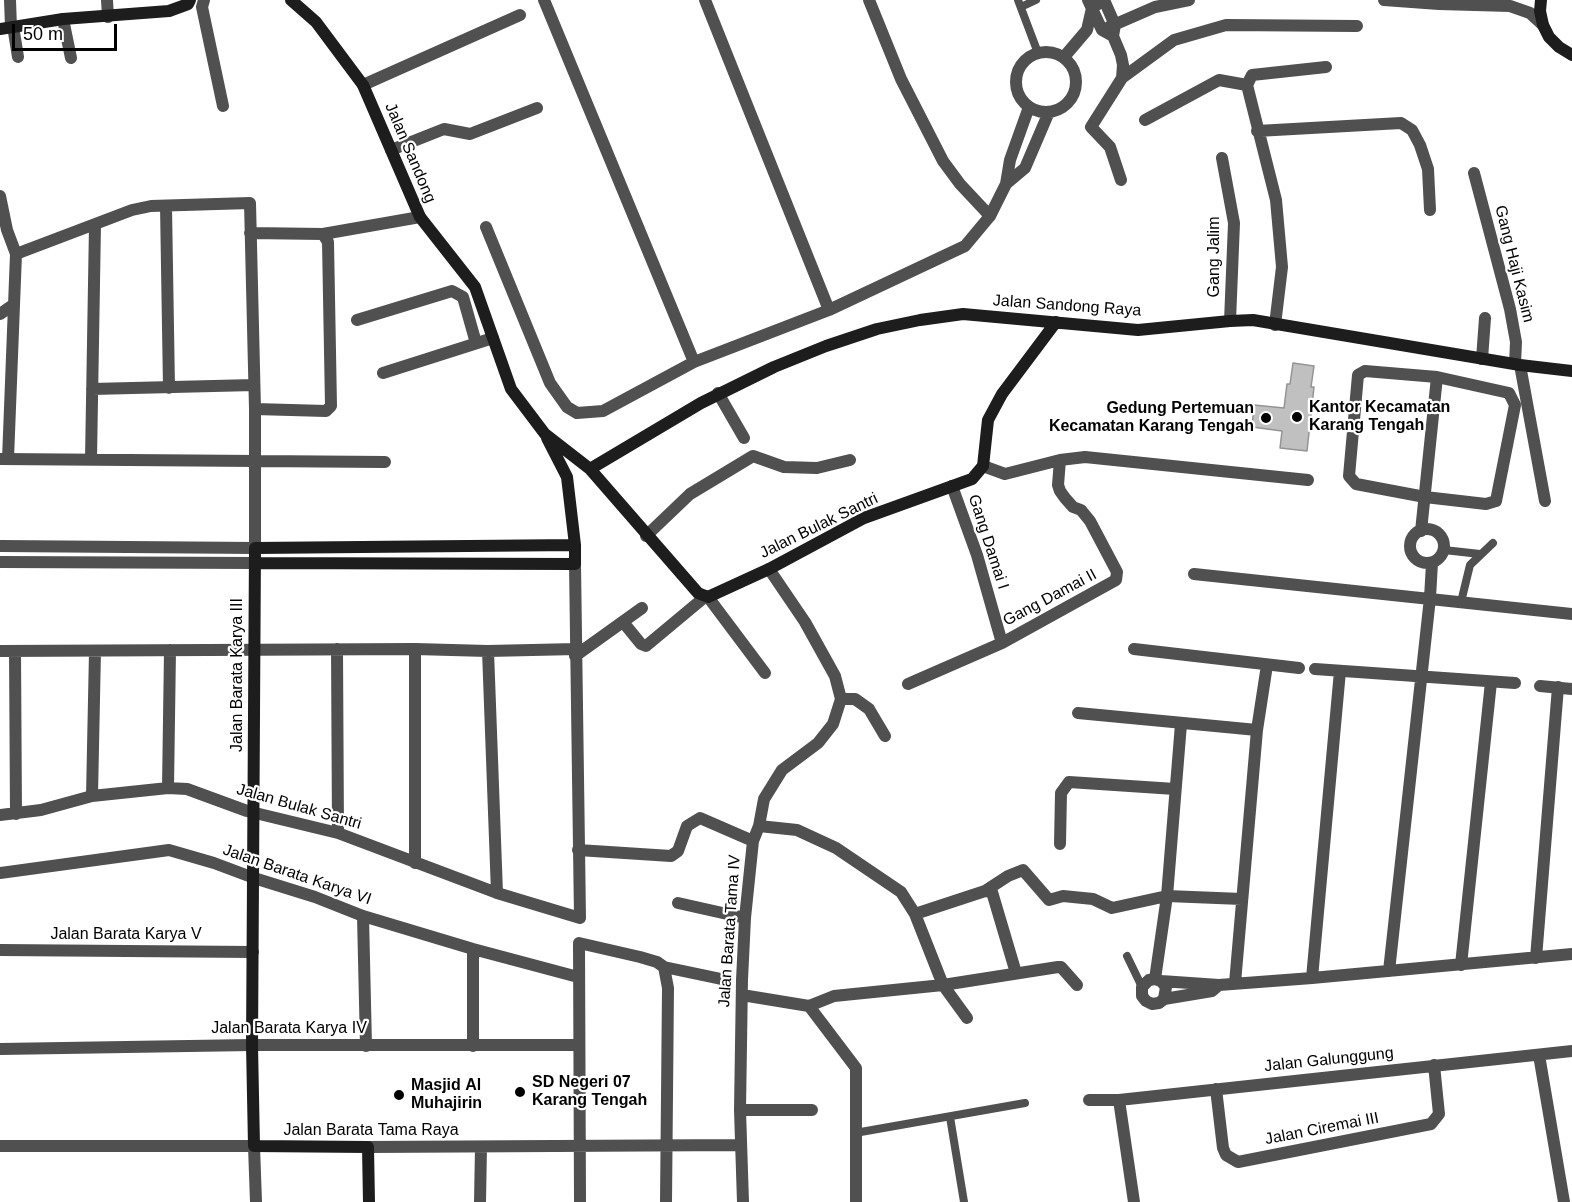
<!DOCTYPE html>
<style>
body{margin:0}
#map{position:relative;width:1572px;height:1202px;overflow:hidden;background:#fff;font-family:Helvetica,sans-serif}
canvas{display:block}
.scale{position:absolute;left:12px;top:24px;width:105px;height:27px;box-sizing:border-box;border:3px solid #000;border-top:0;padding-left:8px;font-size:18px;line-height:21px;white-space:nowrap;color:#000;-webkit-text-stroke:4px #fff;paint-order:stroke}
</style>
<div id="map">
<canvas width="1572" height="1202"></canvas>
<div class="scale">50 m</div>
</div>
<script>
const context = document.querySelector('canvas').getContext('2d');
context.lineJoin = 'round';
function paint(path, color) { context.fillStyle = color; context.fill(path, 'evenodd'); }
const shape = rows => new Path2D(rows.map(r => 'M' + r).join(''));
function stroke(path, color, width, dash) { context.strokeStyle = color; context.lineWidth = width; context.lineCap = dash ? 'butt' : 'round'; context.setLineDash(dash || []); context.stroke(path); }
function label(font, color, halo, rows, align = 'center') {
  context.font = font + ' Helvetica,sans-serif'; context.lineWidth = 4.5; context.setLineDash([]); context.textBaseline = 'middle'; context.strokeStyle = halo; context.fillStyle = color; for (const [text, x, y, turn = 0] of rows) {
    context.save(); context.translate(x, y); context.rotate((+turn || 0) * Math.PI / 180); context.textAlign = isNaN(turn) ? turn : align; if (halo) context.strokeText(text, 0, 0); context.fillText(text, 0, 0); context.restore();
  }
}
const building = shape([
 [1293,363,1314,366,1311,387,1314,387,1307,451,1280,448,1282,431,1252,427,1254,405,1284,408,1287,384,1290,384,1293,363]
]);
paint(building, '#c0c0c0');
stroke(building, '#949494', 1.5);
stroke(shape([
 [1018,0,1038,53],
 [1021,7,1036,0],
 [1444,550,1480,554],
 [1461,602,1470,565,1493,543],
 [1127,956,1142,987],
 [950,1117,964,1202],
 [855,1133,1025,1103]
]), '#505050', 8);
stroke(shape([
 [10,0,11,27],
 [107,0,108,17],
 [204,0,202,7,223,106],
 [544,0,694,362],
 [705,0,829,310],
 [869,0,901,79,943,161,960,184,990,216],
 [1088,0,1102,30,1113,36,1121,55,1123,65,1122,78,1091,127,1110,147,1121,180],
 [1384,0,1439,4,1510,6,1530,13,1543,25],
 [63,19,71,58],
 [13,26,18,57],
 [1109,27,1155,7,1189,0],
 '1016 82a30 30 0 1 1 60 0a30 30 0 1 1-60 0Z',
 [1064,57,1087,30,1092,8,1104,0,1115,25,1113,36],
 [1122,78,1174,40,1226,25,1357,26],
 [363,85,520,15],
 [1145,120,1219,80,1247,85],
 [1257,131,1401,123,1412,130,1420,145,1428,169,1430,210],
 [391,150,444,129,470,134,537,108],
 [1222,158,1234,223,1230,321],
 [1474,173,1510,309,1516,342,1515,364],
 [1006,184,1025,168,1049,112],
 [0,196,7,230,16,254,8,459],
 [166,206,169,388],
 [486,227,550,383,567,407,577,413,603,411,694,362,829,310,965,246,990,216,1006,184,1010,160,1029,107],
 [250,233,323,234,420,217],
 [0,314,13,305],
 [357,320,452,291,463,297,476,343],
 [1275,325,1282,267,1276,200,1247,85,1252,75,1326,67],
 [1482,359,1485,318],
 [1520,365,1545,501],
 [1365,371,1437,377,1509,393,1515,405,1496,501,1486,504,1425,497,1356,484,1349,476,1358,375,1365,371],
 [383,373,493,338],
 [92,389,254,385],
 [718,393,744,438],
 [255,409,326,411,331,406,328,242,323,234],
 [0,459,385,462],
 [91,459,95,225],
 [983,466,1005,474,1060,460,1085,457,1308,480],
 [952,486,977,555,1002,643],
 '1410 546a17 17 0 1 1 34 0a17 17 0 1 1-34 0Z',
 [1421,531,1437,377],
 [646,536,690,494,753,456,784,467,817,468,850,460],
 [0,546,255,548,255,409,250,203,151,206,132,210,16,254],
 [0,562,255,563],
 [1194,574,1572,614],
 [708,597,765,673],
 [623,622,641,644,646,646,706,596],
 [337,649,338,833],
 [1134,649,1299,668],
 [0,651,415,649,488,651,576,649],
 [15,651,16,814],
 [488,651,497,893],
 [575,656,642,608],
 [1315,669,1515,683],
 [908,684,1002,643,1116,580,1117,572,1090,521,1081,510,1073,507,1065,498,1060,491,1058,485,1060,460],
 [1540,686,1572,689],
 [841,699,855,699,869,709,885,736],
 [1078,713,1257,730],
 [168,788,170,650],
 [92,796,95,651],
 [0,815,41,810,92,796,168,788,187,789,247,811,338,833,497,893,580,918,575,564],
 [759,826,797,830,836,848,901,892,915,914,943,985,967,1018],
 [1060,844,1061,793,1069,782,1175,789],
 [578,850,671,856,678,851,687,826,700,818,753,841],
 [415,863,415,649],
 [0,873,169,850,214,863,254,878,315,897,363,916,473,949,578,977],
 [985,891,1008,876,1023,870,1049,900,1063,896,1093,899,1112,908,1167,896,1242,899],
 [678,903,745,918],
 [915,914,985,891,992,892,1016,973],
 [363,916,366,1046],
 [0,950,253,952],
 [1536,958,1558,687],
 [1461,965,1491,682],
 [664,967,668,988,666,1202],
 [1389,971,1430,598,1432,563],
 [1312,978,1340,671],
 [1155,979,1167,896,1181,724],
 [1161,981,1166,987,1164,999,1159,1003,1152,1004,1146,1001,1142,996,1142,987,1149,980,1155,979,1161,981,1219,985,1312,978,1572,954],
 [1235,983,1257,730,1267,665],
 [742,995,809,1006,856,1068,856,1202],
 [1164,999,1212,991,1219,985],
 [809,1006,834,996,943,985,1058,967,1061,967,1077,985],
 [473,1046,473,949],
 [0,1049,252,1045,578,1045],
 [1539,1055,1564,1202],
 [1216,1089,1223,1148,1226,1155,1238,1162,1431,1124,1439,1114,1434,1065],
 [1089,1100,1119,1100,1572,1051],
 [1119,1100,1134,1202],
 [740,1110,812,1110],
 [0,1146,254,1146,256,1202],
 [368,1147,741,1145],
 [480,1202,481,1147],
 [580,1202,579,943,640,957,657,962,664,967,726,980],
 [743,1202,740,1110,742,980,745,918,753,841,759,826,764,799,782,770,818,743,833,724,841,699,835,676,805,622,769,569]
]), '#505050', 12);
stroke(shape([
 [291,0,316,22,363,85,420,217,475,287,511,389,545,434,590,469,698,593,708,597,769,569,864,518,972,479,983,466,988,420,1002,394,1056,322],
 [1541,0,1540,11,1543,25,1549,37,1559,47,1572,55],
 [0,29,63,19,169,11,188,4,190,0],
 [590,469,701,403,774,367,826,346,877,329,920,320,963,314,1138,330,1230,321,1253,320,1520,365,1572,371],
 [255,563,575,564,575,545,567,477,547,438],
 [369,1202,368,1147,254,1146,252,1045,255,548,575,545]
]), '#1d1d1d', 12);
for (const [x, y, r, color] of [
 [1297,417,6,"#000"],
 [1266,418,6,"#000"],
 [520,1092,6,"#000"],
 [399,1095,6,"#000"]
]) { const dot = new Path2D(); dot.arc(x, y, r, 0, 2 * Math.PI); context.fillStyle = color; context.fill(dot); stroke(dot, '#fff', 2); }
label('16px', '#000', '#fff', [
 ["Jalan Sandong",410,153,67],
 ["Gang Jalim",1215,257,-90],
 ["Gang Haji Kasim",1514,264,76],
 ["Jalan Sandong Raya",1067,306,4],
 ["Jalan Bulak Santri",819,526,-26],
 ["Gang Damai I",988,542,72],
 ["Gang Damai II",1050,598,-28],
 ["Jalan Barata Karya III",238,675,-90],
 ["Jalan Bulak Santri",299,807,16],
 ["Jalan Barata Karya VI",297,875,19],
 ["Jalan Barata Tama IV",730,931,-86],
 ["Jalan Barata Karya V",126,935],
 ["Jalan Barata Karya IV",289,1029],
 ["Jalan Galunggung",1329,1060,-6],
 ["Jalan Ciremai III",1322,1129,-11],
 ["Jalan Barata Tama Raya",371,1131]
]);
label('bold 16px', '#000', '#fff', [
 ["Kantor Kecamatan",1309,408],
 ["Karang Tengah",1309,426],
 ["Gedung Pertemuan",1254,409,"right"],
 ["Kecamatan Karang Tengah",1254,427,"right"],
 ["SD Negeri 07",532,1083],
 ["Karang Tengah",532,1101],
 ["Masjid Al",411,1086],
 ["Muhajirin",411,1104]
], 'left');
</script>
